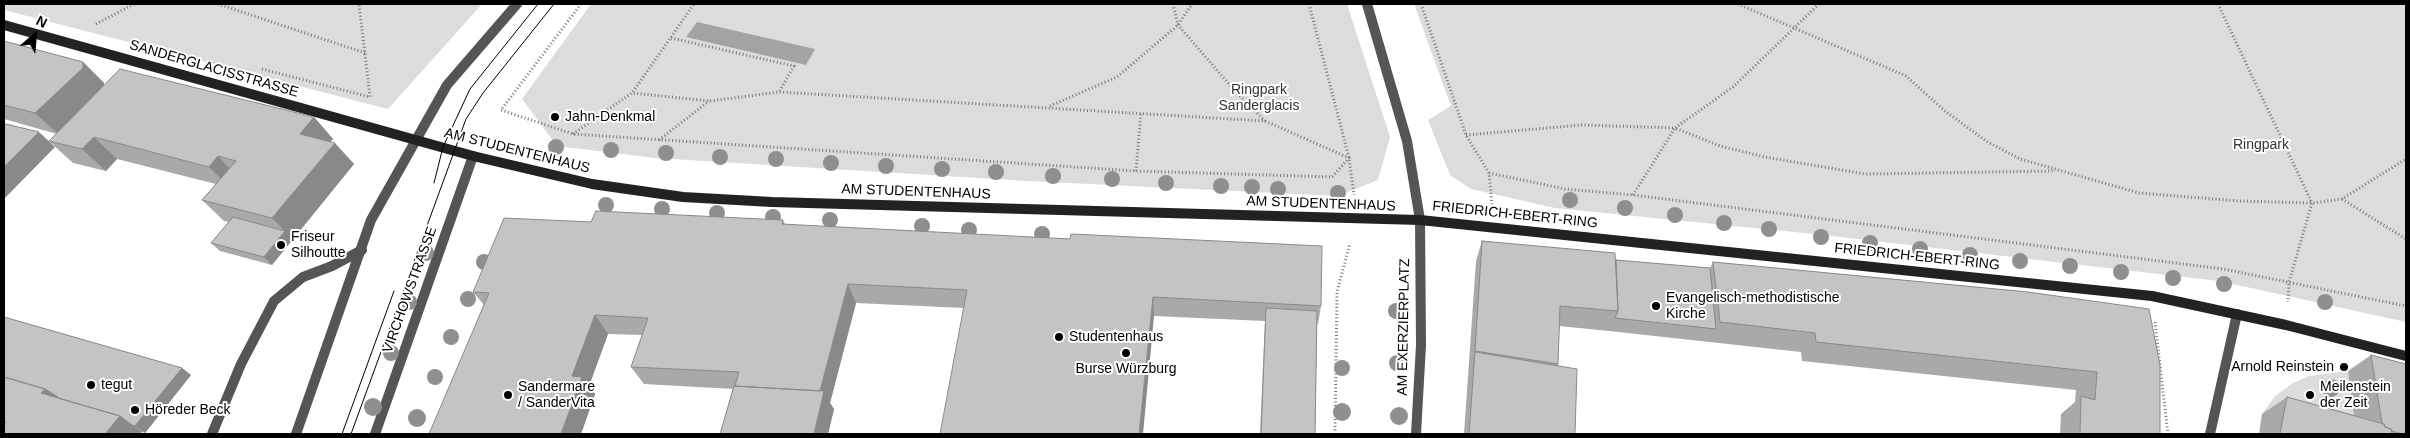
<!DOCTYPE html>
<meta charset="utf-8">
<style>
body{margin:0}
#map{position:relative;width:2410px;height:438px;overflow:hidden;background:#fff;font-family:Arial,sans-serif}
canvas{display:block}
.frame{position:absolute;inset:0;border:5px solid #000;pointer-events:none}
.north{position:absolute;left:10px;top:10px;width:50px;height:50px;-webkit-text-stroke:4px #fff;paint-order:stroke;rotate:27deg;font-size:14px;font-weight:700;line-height:20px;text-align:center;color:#000}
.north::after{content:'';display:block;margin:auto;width:18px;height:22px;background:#000;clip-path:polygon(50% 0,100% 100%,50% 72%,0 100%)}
</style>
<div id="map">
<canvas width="2410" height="438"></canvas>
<div class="frame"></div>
<div class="north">N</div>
</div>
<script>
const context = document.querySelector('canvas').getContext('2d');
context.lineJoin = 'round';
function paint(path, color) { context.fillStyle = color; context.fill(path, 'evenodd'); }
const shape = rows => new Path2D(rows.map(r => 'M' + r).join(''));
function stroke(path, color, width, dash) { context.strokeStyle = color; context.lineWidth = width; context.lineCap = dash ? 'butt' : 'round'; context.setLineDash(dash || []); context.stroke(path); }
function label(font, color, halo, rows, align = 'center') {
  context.font = font + ' Arial,sans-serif'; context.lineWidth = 4; context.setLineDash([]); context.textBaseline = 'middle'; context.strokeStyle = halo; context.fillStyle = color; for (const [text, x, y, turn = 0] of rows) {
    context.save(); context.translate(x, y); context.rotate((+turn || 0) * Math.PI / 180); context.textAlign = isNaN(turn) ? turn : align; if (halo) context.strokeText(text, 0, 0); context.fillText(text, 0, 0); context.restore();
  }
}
paint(shape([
 [4,4,482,4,388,109,4,10],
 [591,4,1347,4,1390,137,1378,180,1338,196,1027,181,655,158,557,146,522,99],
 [1414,4,2406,4,2406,322,2219,281,1823,235,1555,208,1471,189,1450,175,1428,120,1451,106],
 [2348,371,2357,434,2262,414,2275,396,2293,383,2309,376]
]), '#dcdcdc');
paint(shape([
 [697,22,815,49,806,65,686,37]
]), '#a3a3a3');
stroke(shape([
 [218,4,365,53],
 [581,4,501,110,573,134,1136,171,1332,177,1349,158,1265,121,779,92,710,101,632,93],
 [1173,4,1178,25,1234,90,1265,121],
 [1309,4,1349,158,1354,195],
 [1421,4,1466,135,1489,173,1492,204],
 [1738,4,1906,76,1945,111,1986,141,2020,159,2139,193,2239,201,2312,203,2342,199,2406,159],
 [2218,4,2312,203,2289,282,2288,302],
 [96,24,134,4],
 [671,38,794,66,779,92],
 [262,69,370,97,359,4],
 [1050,106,1117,77,1178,25,1192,4],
 [573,134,632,93,694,4],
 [1466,135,1582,125,1675,128,1733,87,1819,4],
 [659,140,709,101],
 [1136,171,1141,112],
 [1489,173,1565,189,1633,195,2223,269,2406,306],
 [1633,195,1675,128,1720,146,1765,157,1865,174,2054,171],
 [2342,199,2406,239],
 [2155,322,2168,434],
 [1335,434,1337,292,1350,243]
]), '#777', 3, [1, 2.5]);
stroke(shape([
 [212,434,241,364,274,301,303,277,332,266,362,250],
 [375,434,473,156],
 [2210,434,2237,314]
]), '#555', 10);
stroke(shape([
 [1367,4,1407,141,1420,220,1421,345,1416,434],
 [296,434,371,220,447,85,517,4]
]), '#555', 10);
stroke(shape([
 [4,25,473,156,592,184,683,197,772,202,1420,220,2152,296,2286,325,2406,356]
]), '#222', 10);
stroke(shape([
 [434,183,443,147,470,89,538,4],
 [342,434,394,291],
 [351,434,466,119,483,93,554,4]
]), '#000', 1);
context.fillStyle = '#8f8f8f';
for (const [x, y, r] of [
 [556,147,8],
 [611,150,8],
 [666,153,8],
 [720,157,8],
 [776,159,8],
 [831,163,8],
 [886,166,8],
 [942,169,8],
 [996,172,8],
 [1053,176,8],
 [1112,179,8],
 [1166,183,8],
 [1221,186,8],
 [1252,187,8],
 [1278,189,8],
 [1338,193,8],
 [1570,200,8],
 [606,205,8],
 [1625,208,8],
 [662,209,8],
 [717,213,8],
 [1675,215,8],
 [773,217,8],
 [830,220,8],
 [1724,223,8],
 [922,226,8],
 [1769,229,8],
 [969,230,8],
 [1042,234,8],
 [1821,237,8],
 [1870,243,8],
 [1920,249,8],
 [426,253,8],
 [1970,255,8],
 [2020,261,8],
 [484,262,8],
 [2070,266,8],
 [2121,272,8],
 [2173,278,8],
 [2224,284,8],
 [468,299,8],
 [409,302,8],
 [2325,302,8],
 [1396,311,8],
 [451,337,8],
 [391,353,8],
 [1397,363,8],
 [1342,368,8],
 [435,377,8],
 [2331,388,9],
 [373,407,9],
 [1342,412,9],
 [1399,416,9],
 [417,418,9]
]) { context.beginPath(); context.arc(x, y, r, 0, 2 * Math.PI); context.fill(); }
paint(shape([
 [4,41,83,62,104,83,104,86,314,117,333,139,330,141,354,164,272,265,220,251,211,243,229,222,224,221,202,200,216,184,117,159,106,171,73,163,49,141,57,134,4,119],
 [783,220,785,224,1321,306,1318,324,1317,324,1315,434,1260,434,1265,321,1154,316,964,308,856,303,830,403,834,409,828,434,720,434,733,389,644,384,631,367,642,335,608,334,589,386,595,394,581,434,429,434,484,305,473,292,591,222],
 [1482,241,1616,260,1710,268,1713,262,2028,292,2160,434,2060,434,2061,414,2075,402,2076,390,1802,361,1801,352,1609,331,1559,326,1558,364,1557,366,1575,434,1464,434,1476,261],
 [4,317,182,368,191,375,145,433,142,432,4,434],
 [2371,355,2406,434,2259,434,2262,414,2287,397,2354,415,2348,371]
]), '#a9a9a9');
paint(shape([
 [83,62,104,83,104,88,58,134,35,113],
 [314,117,333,139,319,155,300,134],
 [39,132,55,147,4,199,4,167],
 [94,137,117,159,106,171,82,149],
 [335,143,354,164,272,265,264,257,285,231,272,218],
 [218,156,239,178,230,188,209,167],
 [848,284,856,303,830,403,834,409,828,434,814,434,820,391],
 [1153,297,1154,316,1143,434,1139,434],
 [595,315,608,334,589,386,595,394,581,434,561,434,572,376],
 [182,368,191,375,145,433,135,426],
 [45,389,69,404,41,393],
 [120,416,142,432,140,434,105,434]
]), '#898989');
const building = shape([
 [4,41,83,62,83,68,35,113,4,105,4,41],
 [120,69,314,117,300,134,335,143,272,218,202,200,236,161,218,156,209,167,94,137,82,149,49,141,120,69],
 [6,124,39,132,4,167,4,126,6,124],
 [596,211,783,220,782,224,1070,239,1071,234,1322,246,1321,306,1153,297,1139,434,940,434,967,290,848,284,820,391,735,386,739,372,631,367,648,318,595,315,572,376,582,377,561,434,429,434,489,293,473,292,504,218,591,222,596,211],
 [233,217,285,231,264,257,211,243,233,217],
 [1482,241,1615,253,1618,311,1560,306,1558,364,1475,351,1482,241],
 [1616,260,1710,268,1716,329,1615,318,1618,311,1616,260],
 [1713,262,2028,292,2149,309,2160,365,2160,434,2080,434,2081,396,2095,400,2097,372,1816,342,1815,333,1720,322,1713,262],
 [1266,308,1317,311,1315,434,1261,434,1266,308],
 [4,317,182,368,135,426,132,425,120,416,58,398,58,397,45,389,4,377,4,317],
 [1475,352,1577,369,1575,434,1469,434,1475,352],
 [2371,355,2406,364,2406,434,2402,434,2392,431,2391,429,2385,427,2384,424,2382,423,2371,355],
 [4,377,45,389,41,393,120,416,105,434,4,434,4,424,6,422,4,422,4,377],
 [734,386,824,391,814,434,720,434,734,386],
 [2287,397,2384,424,2385,427,2391,429,2392,434,2280,434,2287,397]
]);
paint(building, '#c4c4c4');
stroke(building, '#898989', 1);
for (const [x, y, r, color] of [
 [555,117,5,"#000"],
 [281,245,5,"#000"],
 [1656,306,5,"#000"],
 [1059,337,5,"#000"],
 [1126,353,5,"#000"],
 [2344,367,5,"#000"],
 [91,385,5,"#000"],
 [508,395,5,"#000"],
 [2310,395,5,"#000"],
 [135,410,5,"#000"]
]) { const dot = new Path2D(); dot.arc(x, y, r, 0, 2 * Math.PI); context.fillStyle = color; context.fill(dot); stroke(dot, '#fff', 2); }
label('14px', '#000', '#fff', [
 ["SANDERGLACISSTRASSE",214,69,16],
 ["AM STUDENTENHAUS",517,151,14],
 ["AM STUDENTENHAUS",916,192,2],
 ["AM STUDENTENHAUS",1321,204,2],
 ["FRIEDRICH-EBERT-RING",1515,215,6],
 ["FRIEDRICH-EBERT-RING",1917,257,6],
 ["VIRCHOWSTRASSE",410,290,-70],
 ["AM EXERZIERPLATZ",1404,327,-89]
]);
label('14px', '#333', '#fff', [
 ["Ringpark",1259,90],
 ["Sanderglacis",1259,106],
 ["Ringpark",2261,145]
]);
label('14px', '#000', '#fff', [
 ["Jahn-Denkmal",565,117],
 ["Friseur",291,237],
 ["Silhoutte",291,253],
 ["Evangelisch-methodistische",1666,298],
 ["Kirche",1666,314],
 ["Studentenhaus",1069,337],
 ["Arnold Reinstein",2334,367,"right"],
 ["Burse Würzburg",1126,369,"center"],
 ["tegut",101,385],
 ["Sandermare",518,387],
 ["/ SanderVita",518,403],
 ["Meilenstein",2320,387],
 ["der Zeit",2320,403],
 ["Höreder Beck",145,410]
], 'left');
</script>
